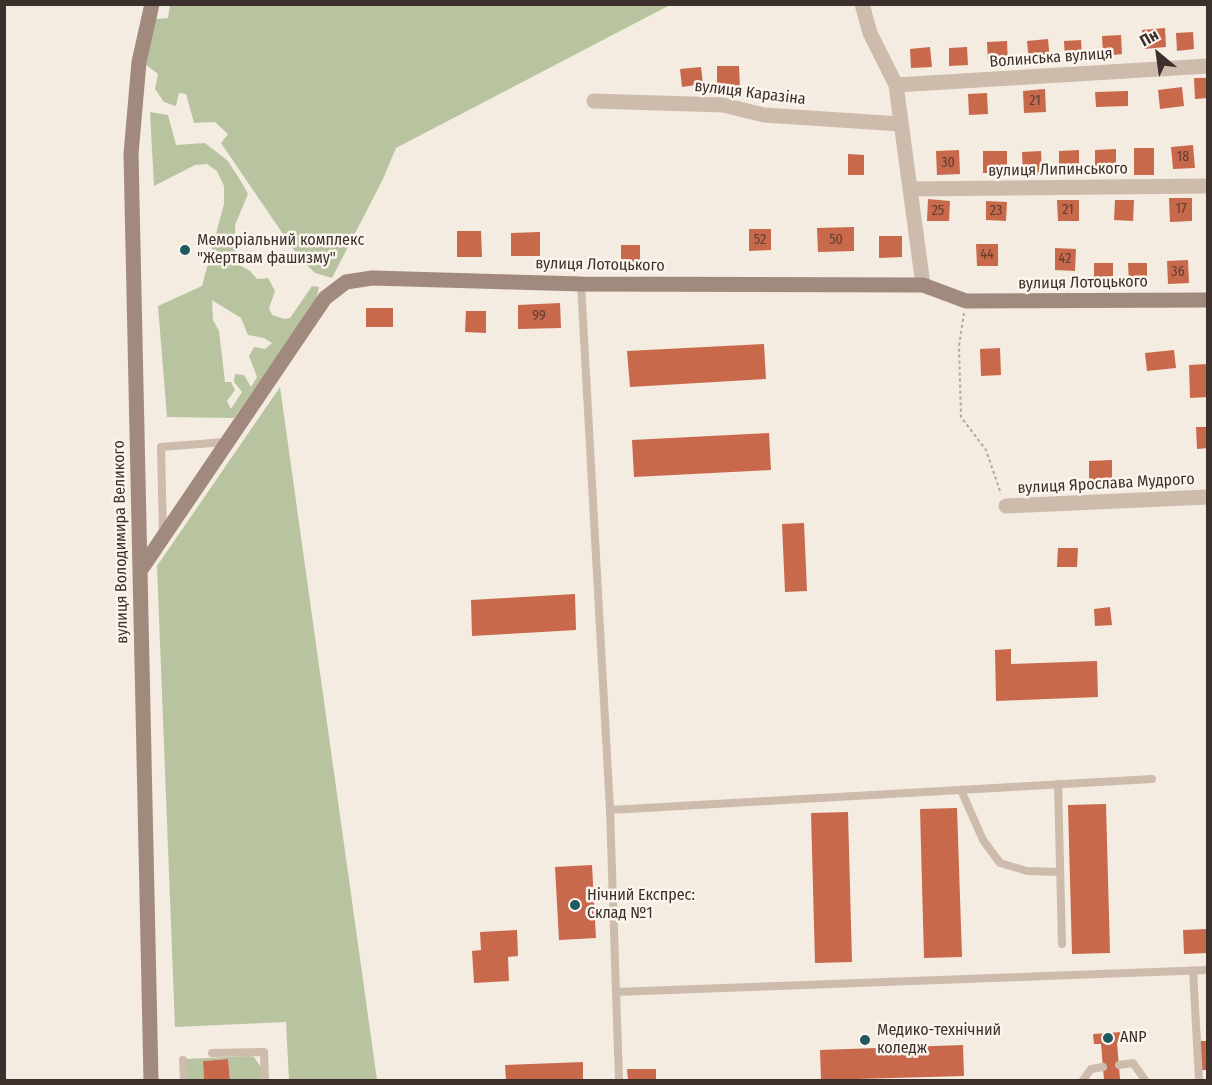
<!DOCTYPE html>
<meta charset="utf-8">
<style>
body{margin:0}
#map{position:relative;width:1212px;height:1085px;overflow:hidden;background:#f4ebe1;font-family:"Fira Sans Condensed",sans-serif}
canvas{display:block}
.frame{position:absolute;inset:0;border:6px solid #3b302b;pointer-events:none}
.north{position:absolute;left:1128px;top:24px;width:60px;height:60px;-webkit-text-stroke:4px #fbf5ee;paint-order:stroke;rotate:331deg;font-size:16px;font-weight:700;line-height:24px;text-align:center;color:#3b302b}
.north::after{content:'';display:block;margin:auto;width:21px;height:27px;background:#3b302b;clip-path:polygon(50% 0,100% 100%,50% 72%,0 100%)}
</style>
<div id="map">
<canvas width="1212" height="1085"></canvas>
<div class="frame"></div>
<div class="north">Пн</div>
</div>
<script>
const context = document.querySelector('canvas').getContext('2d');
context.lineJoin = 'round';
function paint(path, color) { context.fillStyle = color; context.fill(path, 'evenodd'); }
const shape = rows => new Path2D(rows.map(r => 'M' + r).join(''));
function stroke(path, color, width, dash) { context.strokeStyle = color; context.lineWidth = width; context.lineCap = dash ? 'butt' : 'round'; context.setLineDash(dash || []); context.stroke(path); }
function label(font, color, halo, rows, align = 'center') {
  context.font = font + ' "Fira Sans Condensed",sans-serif'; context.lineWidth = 5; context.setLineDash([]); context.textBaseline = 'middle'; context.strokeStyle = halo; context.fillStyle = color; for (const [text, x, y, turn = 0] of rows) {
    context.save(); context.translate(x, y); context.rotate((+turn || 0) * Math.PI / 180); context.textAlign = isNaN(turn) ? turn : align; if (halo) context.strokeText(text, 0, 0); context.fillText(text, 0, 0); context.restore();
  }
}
paint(shape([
 [170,5,670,5,396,148,383,179,332,278,315,273,298,256,221,143,228,134,215,122,194,123,186,94,179,93,176,106,164,102,155,89,158,74,145,64,155,19,168,18],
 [150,112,168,115,176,145,205,143,228,161,242,183,248,194,235,225,236,263,250,271,257,279,268,278,275,291,269,308,272,315,285,319,290,318,312,286,319,287,316,300,234,418,167,417,158,306,202,286,224,204,224,186,217,171,207,164,195,165,154,186],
 [212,300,241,318,248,335,264,338,272,343,265,349,254,347,249,356,257,377,251,387,244,375,235,374,234,382,242,392,231,409,227,401,235,390,231,382,225,382,219,331,213,320],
 [280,387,377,1080,289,1080,286,1022,175,1027,157,566],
 [249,1056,254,1057,263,1070,260,1080,230,1080,228,1059,203,1061,204,1080,187,1080,186,1059]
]), '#b8c4a0');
paint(shape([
 [1165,28,1166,47,1144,49,1142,30],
 [1193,32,1194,49,1177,51,1176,33],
 [1121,35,1122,54,1103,56,1102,36],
 [1048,39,1050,60,1029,62,1027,41],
 [1081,40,1082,58,1065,59,1064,41],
 [1007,41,1008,62,988,62,987,42],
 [930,47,932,67,911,68,910,49],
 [967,47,968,65,949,66,949,48],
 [717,66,739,66,740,88,717,88],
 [701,67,703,84,682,87,680,69],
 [1194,78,1208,78,1208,98,1195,99],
 [1182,87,1184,106,1160,109,1158,90],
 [1045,89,1046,112,1024,113,1023,91],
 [1128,91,1128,106,1096,107,1095,92],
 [987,93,988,114,969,115,968,94],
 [1193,145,1195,168,1173,169,1171,147],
 [1134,148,1154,148,1154,175,1134,175],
 [1116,149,1116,169,1095,169,1095,150],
 [959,150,960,174,937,175,936,151],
 [1079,150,1079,172,1059,172,1059,151],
 [983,151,1007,151,1007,173,983,173],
 [1041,151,1042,175,1023,176,1022,152],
 [848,154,864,155,864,175,848,175],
 [1169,198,1192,198,1192,221,1170,222],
 [928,199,950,201,949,221,927,221],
 [1057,200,1079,200,1079,221,1058,221],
 [1115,200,1134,200,1133,221,1114,220],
 [986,201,1007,202,1006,221,986,220],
 [854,227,854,251,818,252,817,228],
 [749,229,771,229,771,250,749,251],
 [457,231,481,231,482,257,457,257],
 [540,232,540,256,511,256,511,233],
 [879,236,902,236,902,257,879,258],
 [976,244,998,244,998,266,977,266],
 [621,245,640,245,640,262,621,263],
 [1055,248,1076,249,1075,271,1055,270],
 [1188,260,1189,283,1168,284,1167,261],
 [1094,263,1113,263,1113,283,1094,283],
 [1128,263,1147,263,1147,284,1129,284],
 [560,303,561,328,518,329,518,305],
 [366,308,393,308,393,327,366,327],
 [466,311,486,311,486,333,465,332],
 [764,344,766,379,630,387,627,351],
 [1000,348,1001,375,981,376,980,349],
 [1174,350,1176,368,1147,371,1145,353],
 [1208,364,1208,397,1190,398,1189,365],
 [1196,427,1208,427,1208,448,1197,449],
 [769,433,771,470,634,477,632,440],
 [1112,460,1112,486,1089,486,1089,461],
 [804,523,807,591,785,592,782,524],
 [1058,548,1078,548,1077,567,1057,567],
 [575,594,576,630,472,636,471,600],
 [1110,607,1112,625,1095,626,1094,609],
 [1011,649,1011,664,1097,661,1098,697,996,701,995,650],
 [1106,804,1110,953,1072,954,1068,805],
 [957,808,962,957,924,958,920,809],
 [848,812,852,962,815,963,811,813],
 [592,865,596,938,559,940,555,867],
 [1208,929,1208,953,1184,954,1183,930],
 [517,930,518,956,508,957,509,981,474,983,472,951,481,950,480,932],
 [1122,1032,1123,1042,1117,1043,1120,1079,1104,1080,1101,1044,1094,1044,1093,1034],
 [1199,1041,1208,1041,1208,1070,1200,1070],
 [963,1045,964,1076,821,1080,820,1050],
 [228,1059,230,1080,204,1080,203,1061],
 [583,1062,583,1080,506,1080,505,1065],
 [627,1069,656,1069,656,1080,628,1080]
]), '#c8694b');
stroke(shape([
 [964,313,959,346,961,417,986,450,1001,494]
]), '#b9a596', 2, [3, 3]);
stroke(shape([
 [581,284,610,810,616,992],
 [163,535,161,447,225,442],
 [1058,784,1062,944],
 [961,790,983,840,1000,863,1027,871,1059,872],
 [610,810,1152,779],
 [1193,970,1199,1080],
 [212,1053,264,1052,265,1080],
 [183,1060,184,1080],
 [1119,1065,1133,1063,1145,1080],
 [619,1080,616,992,1208,970],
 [1083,1080,1091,1069,1103,1067]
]), '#cdbbac', 8);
stroke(shape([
 [862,4,870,33,896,85,923,285],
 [896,85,1208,66],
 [594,101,723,105,764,115,901,124],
 [910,189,1208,186],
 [1006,506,1208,497]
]), '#cdbbac', 15);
stroke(shape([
 [140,571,325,298,346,282,372,278,581,284,923,285,966,301,1208,300],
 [151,1080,131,154,139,62,152,4]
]), '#a18a7d', 15);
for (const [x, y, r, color] of [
 [185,250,6,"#1f5a5e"],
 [575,905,6,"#1f5a5e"],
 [1108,1038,6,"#1f5a5e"],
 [865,1040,6,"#1f5a5e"]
]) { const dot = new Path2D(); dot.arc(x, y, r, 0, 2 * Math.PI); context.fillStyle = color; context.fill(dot); stroke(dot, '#fbf5ee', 2); }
label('14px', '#5e3e33', null, [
 ["21",1035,101],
 ["18",1183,157],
 ["30",948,163],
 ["17",1181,209],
 ["21",1068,210],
 ["25",938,211],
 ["23",996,211],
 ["52",760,240],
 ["50",836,240],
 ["44",987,255],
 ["42",1065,259],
 ["36",1178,272],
 ["99",539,316]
]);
label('16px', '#3b302b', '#fbf5ee', [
 ["Волинська вулиця",1051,58,-4],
 ["вулиця Каразіна",750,93,7],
 ["вулиця Липинського",1058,170,-1],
 ["вулиця Лотоцького",600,265,1],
 ["вулиця Лотоцького",1083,283,-1],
 ["вулиця Ярослава Мудрого",1106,484,-3],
 ["вулиця Володимира Великого",121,542,-91]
]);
label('16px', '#3b302b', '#fbf5ee', [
 ["Меморіальний комплекс",197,241],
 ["\"Жертвам фашизму\"",197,259],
 ["Нічний Експрес:",587,896],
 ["Склад №1",587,914],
 ["Медико-технічний",877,1031],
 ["коледж",877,1049],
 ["ANP",1120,1038]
], 'left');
</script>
